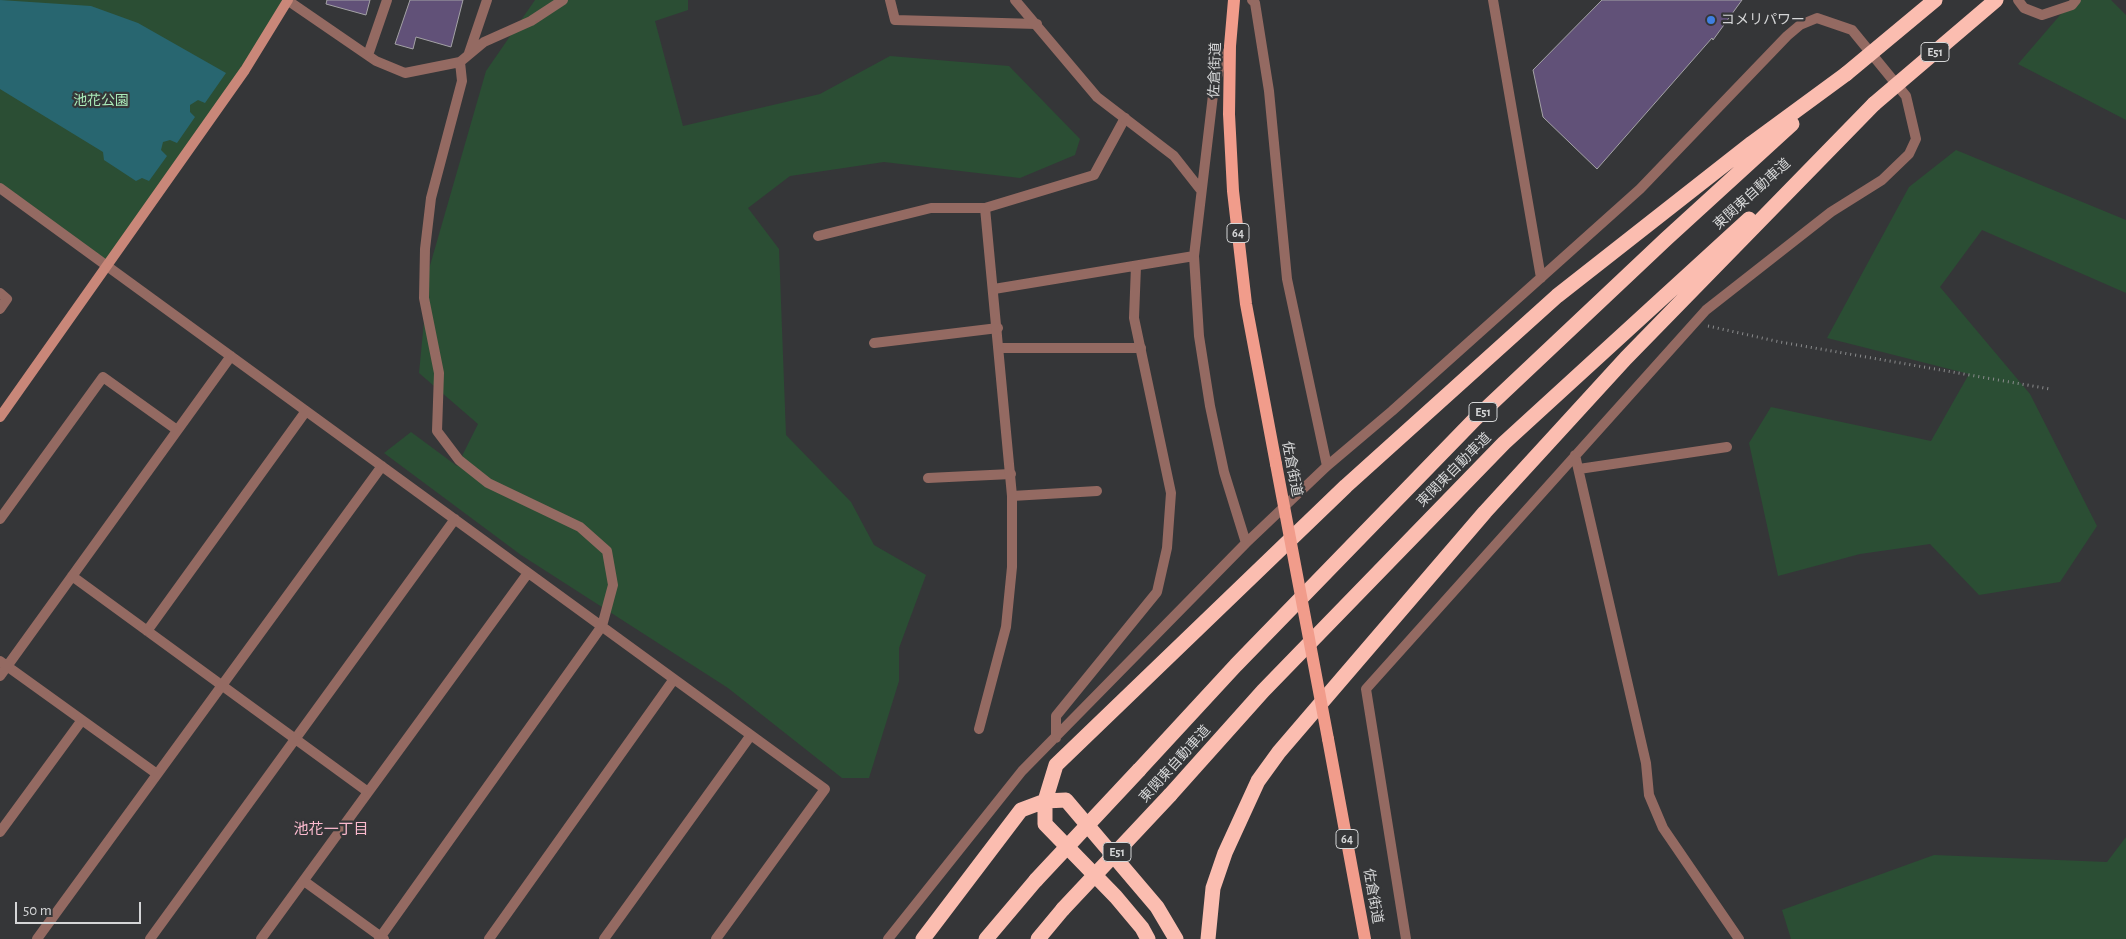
<!DOCTYPE html>
<meta charset="utf-8">
<style>
body{margin:0}
#map{position:relative;width:2126px;height:939px;overflow:hidden;background:#353638;font-family:"Alegreya Sans",sans-serif}
canvas{display:block}
.scale{position:absolute;left:15px;top:902px;width:126px;height:22px;box-sizing:border-box;border:2px solid #d5d6d7;border-top:0;padding-left:6px;font-size:15px;line-height:18px;white-space:nowrap;color:#d5d6d7;-webkit-text-stroke:4px #353638;paint-order:stroke}
</style>
<div id="map">
<canvas width="2126" height="939"></canvas>
<div class="scale">50 m</div>
</div>
<script>
const context = document.querySelector('canvas').getContext('2d');
context.lineJoin = 'round';
function paint(path, color) { context.fillStyle = color; context.fill(path, 'evenodd'); }
const shape = rows => new Path2D(rows.map(r => 'M' + r).join(''));
function stroke(path, color, width, dash) { context.strokeStyle = color; context.lineWidth = width; context.lineCap = dash ? 'butt' : 'round'; context.setLineDash(dash || []); context.stroke(path); }
function label(font, color, halo, rows, align = 'center') {
  context.font = font + ' "Alegreya Sans","Noto Sans JP",sans-serif'; context.lineWidth = 4.5; context.setLineDash([]); context.textBaseline = 'middle'; context.strokeStyle = halo; context.fillStyle = color; for (const [text, x, y, turn = 0] of rows) {
    context.save(); context.translate(x, y); context.rotate((+turn || 0) * Math.PI / 180); context.textAlign = isNaN(turn) ? turn : align; if (halo) context.strokeText(text, 0, 0); context.fillText(text, 0, 0); context.restore();
  }
}
paint(shape([
 [0,0,287,0,107,266,0,188],
 [535,0,688,0,688,10,655,21,683,126,820,94,890,56,1009,66,1080,139,1075,155,1020,178,884,162,790,176,748,208,779,249,786,435,851,502,874,545,926,575,899,648,899,681,869,778,842,778,728,688,521,555,384,453,411,432,457,466,478,424,419,373,429,269,486,71],
 [2073,0,2111,0,2126,15,2126,120,2018,64],
 [1956,150,2126,220,2126,293,1982,230,1940,287,2030,394,2097,526,2060,582,1979,595,1930,544,1860,554,1778,576,1749,443,1771,407,1931,441,1969,374,1827,338,1909,187],
 [2126,837,2126,939,1791,939,1782,910,1934,855,2107,862]
]), '#2b4e34');
paint(shape([
 [0,0,91,6,138,23,226,73,205,103,198,100,190,105,190,112,195,117,177,143,170,140,163,142,161,150,167,156,149,181,142,178,136,181,104,160,103,152,0,89]
]), '#286670');
const building = shape([
 [327,0,370,0,366,15,326,4,327,0],
 [410,0,463,0,451,47,416,37,413,49,395,44,410,0],
 [1602,0,1742,0,1713,40,1712,38,1597,169,1543,117,1533,70,1602,0]
]);
paint(building, '#615178');
stroke(building, '#a4a3a6', 1);
stroke(shape([
 [1708,326,1780,342,2050,389]
]), '#8b8c8d', 3, [1, 4]);
stroke(shape([
 [890,0,895,20,1037,24],
 [818,236,931,208,985,208,1094,175,1125,118],
 [874,343,998,328],
 [1000,348,1141,348],
 [928,478,1011,474],
 [1012,496,1097,491]
]), '#946a62', 10);
stroke(shape([
 [287,0,376,61,405,73,460,62,484,42,531,21,563,0],
 [1015,0,1097,97,1174,156,1200,189],
 [1252,0,1255,3,1269,91,1287,279,1327,466],
 [1493,0,1541,278],
 [2018,0,2024,8,2042,15,2072,5,2076,0],
 [1230,47,1219,68,1213,95,1194,256,1199,336,1210,406,1224,472,1246,543],
 [469,53,487,0],
 [368,55,387,0],
 [0,188,825,789,716,939],
 [994,289,1194,256],
 [0,293,7,299,0,309],
 [1575,455,1646,763,1649,795,1663,828,1739,939],
 [1579,469,1727,447],
 [0,519,103,377,177,430],
 [72,576,368,792],
 [147,631,306,411],
 [0,661,157,774],
 [0,676,231,356],
 [979,729,1006,627,1012,567,1012,496,985,208],
 [1056,738,1056,716,1157,592,1167,548,1171,493,1134,318,1136,266],
 [0,832,82,720],
 [304,881,384,939],
 [37,939,382,466],
 [150,939,455,519],
 [261,939,528,573],
 [379,939,602,626,613,585,607,551,580,527,488,483,459,460,437,431,439,373,424,298,425,249,431,198,462,81,460,62],
 [489,939,674,679],
 [604,939,751,735],
 [888,939,1022,771,1246,543,1327,466,1392,411,1640,189,1787,36,1800,25,1817,18,1852,30,1906,96,1916,139,1909,154,1882,180,1831,212,1706,310,1366,689,1406,939]
]), '#946a62', 10);
stroke(shape([
 [0,417,245,70,288,0]
]), '#c98779', 10);
stroke(shape([
 [1234,0,1230,46,1229,114,1233,191,1246,304,1276,464],
 [1328,739,1365,939]
]), '#f19c8b', 12);
stroke(shape([
 [1139,770,1236,665,1475,419,1666,239,1792,124],
 [1170,795,1263,691,1504,443,1749,219],
 [923,939,1021,810,1045,801,1066,800,1157,907,1176,939],
 [986,939,1036,880],
 [1038,939,1063,909],
 [1148,939,1142,928,1116,897,1045,824,1045,801,1056,765,1346,486,1557,296,1752,143,1846,74],
 [1208,939,1213,888,1225,853,1258,781,1279,752,1485,512,1626,358,1874,104]
]), '#fbbdb0', 15);
stroke(shape([
 [1276,464,1328,739]
]), '#f19c8b', 12);
stroke(shape([
 [1846,74,1935,0],
 [1874,104,1996,0],
 [1036,880,1139,770],
 [1063,909,1170,795]
]), '#fbbdb0', 15);
for (const [x, y, r, color] of [
 [1711,20,5,"#3f7fe0"]
]) { const dot = new Path2D(); dot.arc(x, y, r, 0, 2 * Math.PI); context.fillStyle = color; context.fill(dot); stroke(dot, '#353638', 2); }
for (const [x, y, w] of [
 [1935,52,28],
 [1238,233,22],
 [1483,412,28],
 [1347,839,22],
 [1117,852,28]
]) { const box = new Path2D(); box.roundRect(x - w / 2, y - 9.5, w, 19, 4); context.fillStyle = '#353638'; context.fill(box); stroke(box, '#d5d6d7', 1); }
label('bold 12px', '#d5d6d7', null, [
 ["E51",1935,52],
 ["64",1238,233],
 ["E51",1483,412],
 ["64",1347,839],
 ["E51",1117,852]
]);
label('14px', '#d5d6d7', '#353638', [
 ["コメリパワー",1721,20]
], 'left');
label('14px', '#d5d6d7', '#353638', [
 ["佐倉街道",1215,70,-88],
 ["東関東自動車道",1752,194,-42],
 ["佐倉街道",1292,469,79],
 ["東関東自動車道",1454,470,-45],
 ["東関東自動車道",1175,764,-48],
 ["佐倉街道",1373,896,80]
]);
label('14px', '#abecba', '#353638', [
 ["池花公園",101,101]
]);
label('15px', '#fbbace', '#353638', [
 ["池花一丁目",331,829]
]);
</script>
